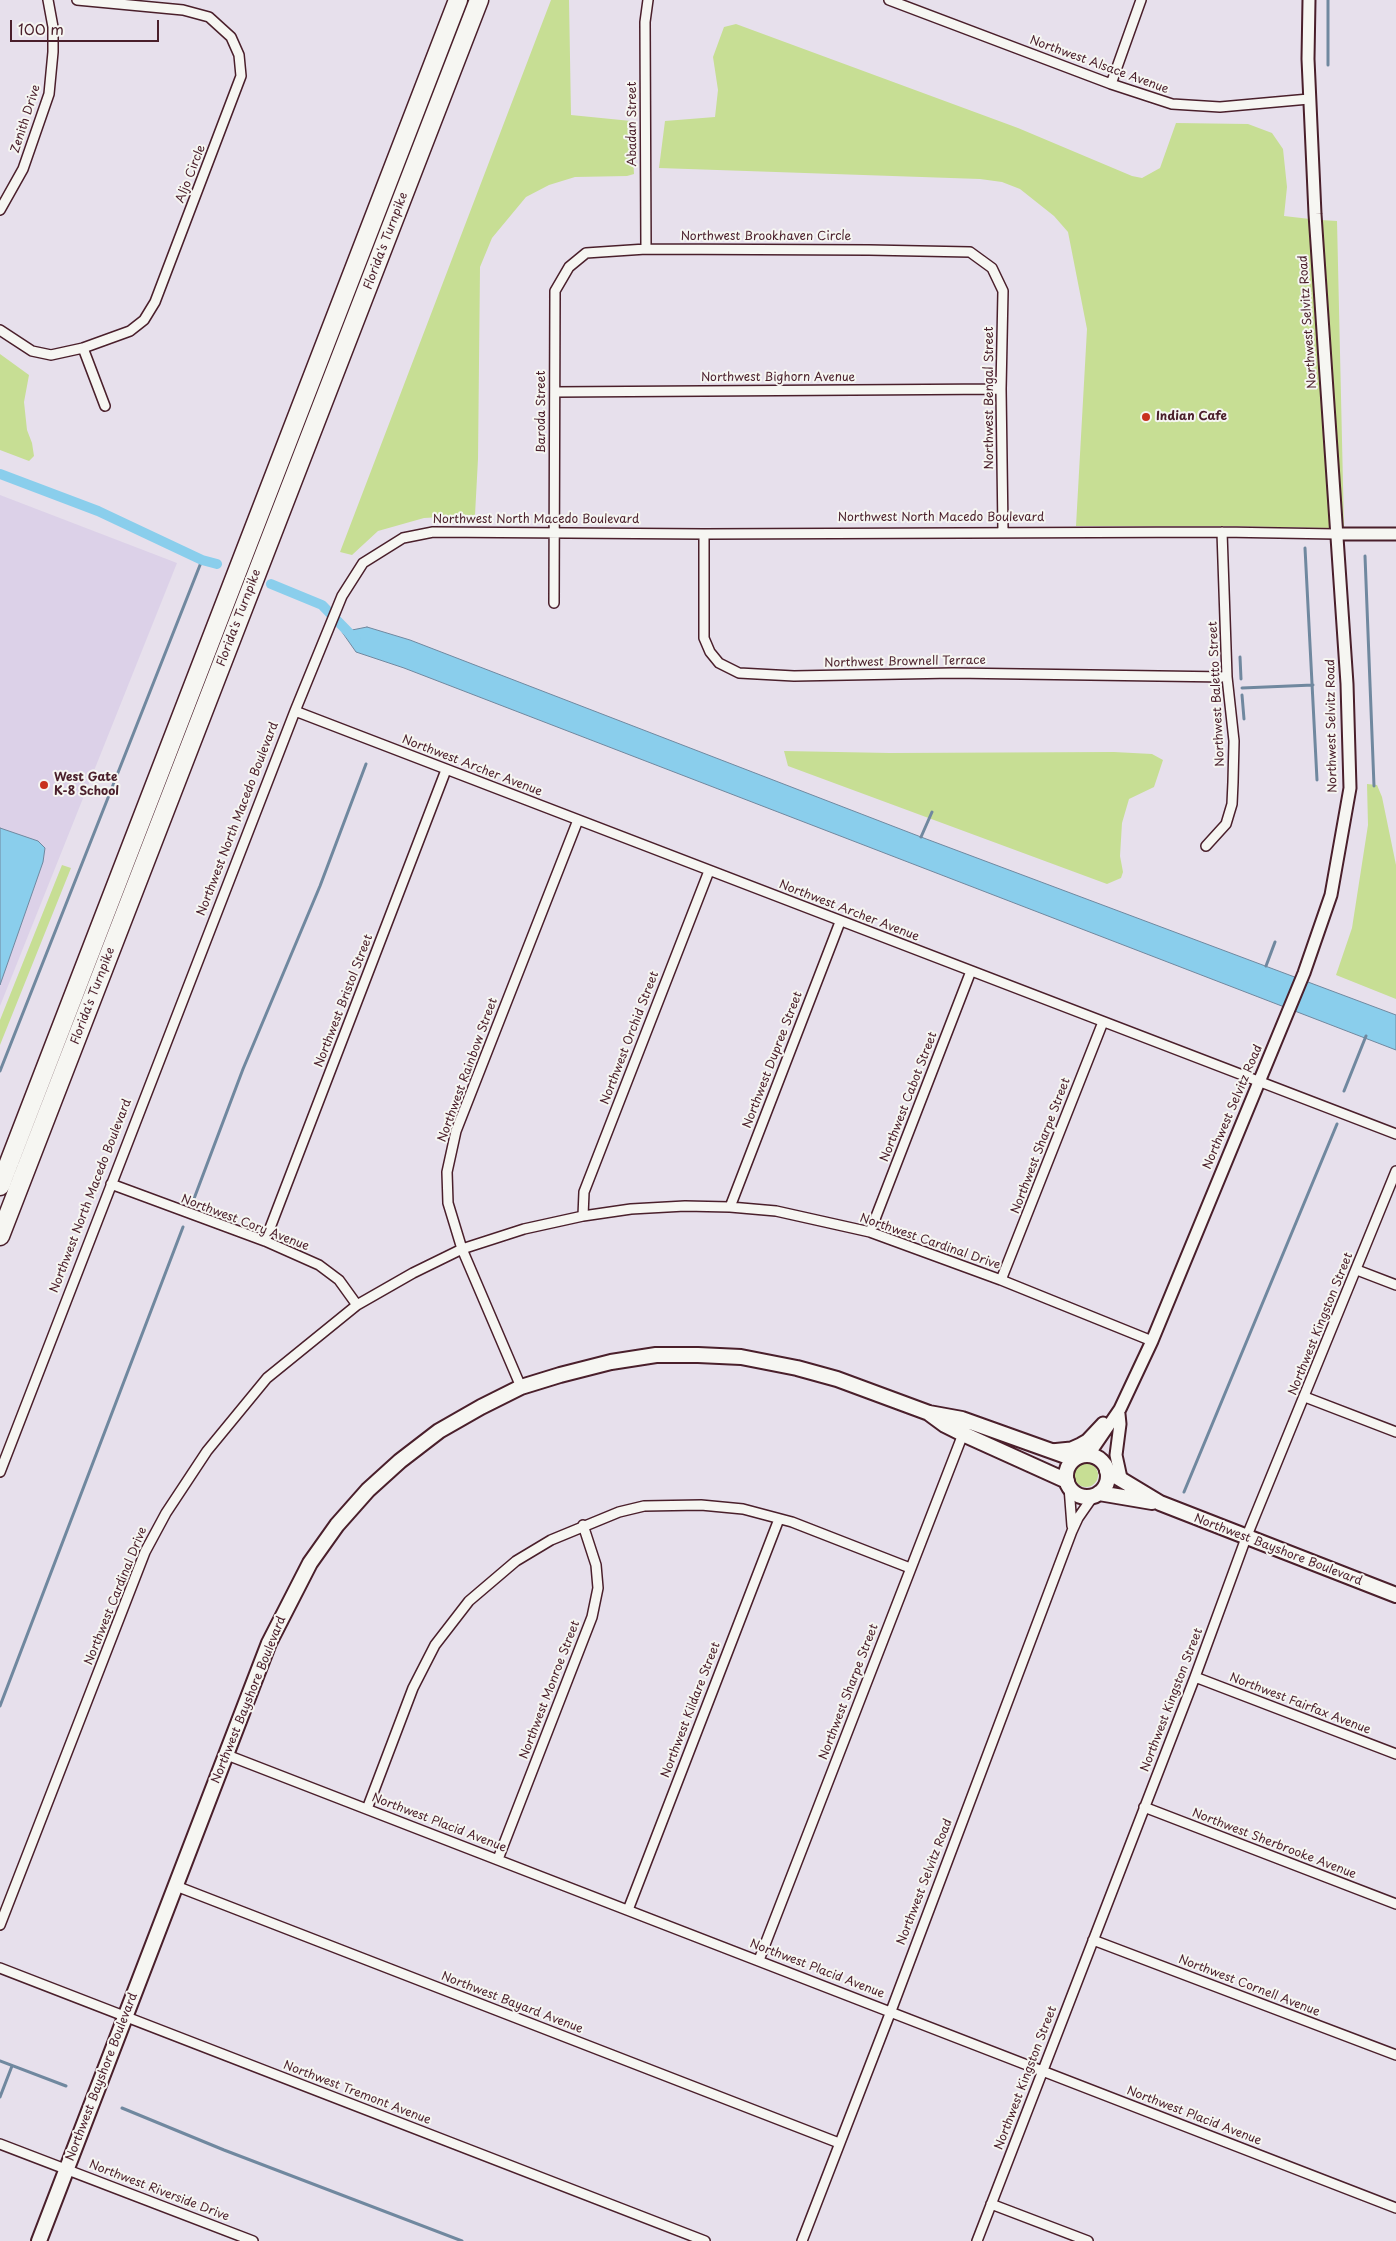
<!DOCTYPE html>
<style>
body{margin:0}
#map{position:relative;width:1396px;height:2241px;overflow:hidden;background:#e7e0ec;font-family:"Playpen Sans",sans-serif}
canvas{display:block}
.scale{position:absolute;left:10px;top:20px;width:149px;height:22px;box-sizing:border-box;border:2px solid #4a1f2b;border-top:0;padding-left:6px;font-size:15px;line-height:18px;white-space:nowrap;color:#4a1f2b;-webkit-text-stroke:4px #f6f6f2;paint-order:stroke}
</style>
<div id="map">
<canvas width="1396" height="2241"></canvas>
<div class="scale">100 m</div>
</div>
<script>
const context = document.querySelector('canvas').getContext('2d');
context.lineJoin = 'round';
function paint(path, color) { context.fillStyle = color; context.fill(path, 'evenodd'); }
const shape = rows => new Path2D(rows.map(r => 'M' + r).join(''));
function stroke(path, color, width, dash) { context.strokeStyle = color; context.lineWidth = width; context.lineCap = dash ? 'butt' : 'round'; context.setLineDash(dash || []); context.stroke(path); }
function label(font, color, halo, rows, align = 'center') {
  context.font = font + ' "Playpen Sans",sans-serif'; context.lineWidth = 4; context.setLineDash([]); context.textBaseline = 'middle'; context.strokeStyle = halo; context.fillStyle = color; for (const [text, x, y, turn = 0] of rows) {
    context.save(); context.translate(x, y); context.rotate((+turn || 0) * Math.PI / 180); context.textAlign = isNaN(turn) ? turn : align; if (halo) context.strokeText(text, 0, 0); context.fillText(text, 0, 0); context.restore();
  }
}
paint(shape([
 [0,495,177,563,0,1006]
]), '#dcd1e8');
paint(shape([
 [551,0,569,0,571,115,631,121,634,174,627,176,575,177,549,185,526,197,492,238,480,267,478,459,475,515,424,518,378,531,352,555,340,552],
 [736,24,1018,128,1132,176,1142,178,1160,168,1176,123,1248,124,1272,133,1283,149,1287,187,1284,216,1310,219,1330,528,1227,526,1076,526,1087,329,1068,232,1054,216,1020,189,1002,182,980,179,659,168,665,121,715,117,718,90,713,57,724,27],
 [1320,220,1337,221,1344,528,1341,528],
 [0,354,29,375,24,402,27,430,32,443,34,456,29,461,0,450],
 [784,751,890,753,1114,752,1152,754,1163,760,1154,787,1129,799,1122,823,1120,856,1123,872,1121,878,1107,884,788,766],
 [1367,784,1377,785,1382,797,1396,865,1396,999,1336,975,1352,928,1368,825],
 [62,865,71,868,0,1045,0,1020],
 '1074 1475a12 12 0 1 1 24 0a12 12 0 1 1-24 0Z'
]), '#c7de94');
const water = shape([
 [367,627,410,640,921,837,1396,1015,1396,1050,404,668,356,652,342,632,367,627],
 [0,828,38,841,45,848,43,862,0,985,0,828]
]);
paint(water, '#8aceec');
stroke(water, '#70889f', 1);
stroke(shape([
 [1328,65,1328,0],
 [1305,548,1317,780],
 [1365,556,1374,786],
 [1240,657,1241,679],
 [1242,688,1313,685],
 [1242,695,1244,719],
 [921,837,932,812],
 [1266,966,1275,942],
 [0,1071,202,560],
 [1344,1091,1366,1036],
 [192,1204,243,1069,320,886,366,764],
 [1184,1492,1337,1124],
 [0,1706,183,1227],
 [0,2061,66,2086],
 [0,2097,12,2066],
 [122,2108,224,2150,462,2241]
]), '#70889f', 3);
stroke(shape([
 [0,474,98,511,202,560,217,564],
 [271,584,322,605,356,640]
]), '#8aceec', 10);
const minor = shape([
 [889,0,1111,84,1172,104,1220,107,1309,99],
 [1111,84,1141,0],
 [0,210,23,169,49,94,53,52,53,27,48,0],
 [646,249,645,22,648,0],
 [0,330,32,351,51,355,83,348,130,331,144,320,155,302,241,76,239,55,231,37,209,17,183,10,77,0],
 [83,348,105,406],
 [555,392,1001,389],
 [704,534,704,638,710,652,719,663,739,673,794,676,953,673,1227,677],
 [554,603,555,291,569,267,586,253,646,249,869,250,970,252,992,268,1003,291,1001,389,1003,531],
 [295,711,1396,1134],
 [1206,846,1226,824,1232,804,1233,782,1234,741,1227,677,1222,532],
 [111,1184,265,1241,319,1265,339,1280,357,1305],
 [730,1207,840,922],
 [583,1216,584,1192,709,871],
 [870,1232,971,971],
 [265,1241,446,770],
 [1357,1270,1396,1285],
 [1001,1280,1103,1022],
 [521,1387,462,1249,448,1203,447,1172,456,1131,578,820],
 [1305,1397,1396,1432],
 [0,1472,295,711,342,596,363,563,403,538,433,532,704,534,1222,532,1336,534],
 [1069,1487,1072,1526],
 [1195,1677,1396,1754],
 [227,1755,1396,2208],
 [1144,1807,1396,1904],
 [367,1809,413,1688,435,1645,469,1601,516,1561,551,1540,619,1512,644,1506,701,1505,743,1509,792,1522,910,1568],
 [498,1859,592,1617,598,1588,596,1565,583,1525],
 [176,1886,839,2143],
 [628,1910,779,1519],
 [0,1925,145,1552,166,1513,207,1451,267,1378,357,1305,413,1273,462,1249,524,1229,583,1216,631,1209,685,1206,730,1207,776,1211,870,1232,1001,1280,1152,1341],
 [1093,1940,1396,2055],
 [759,1960,963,1434],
 [0,1968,705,2241],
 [0,2144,253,2241],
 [991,2204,1088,2241],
 [802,2241,891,2011,1072,1531,1078,1518,1094,1495],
 [977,2241,1195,1677,1246,1538,1396,1171]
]);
const tertiary = shape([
 [1336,534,1396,534],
 [1119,1414,1120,1424,1116,1455,1121,1478],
 [1051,1450,1071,1448,1080,1444,1087,1440,1103,1423],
 [1082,1456,1094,1447,1120,1409,1152,1341,1304,973,1331,895,1350,788,1347,684,1315,214,1308,59,1309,0]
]);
const secondary = shape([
 [930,1414,945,1425,963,1434,1067,1481],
 '1066 1476a21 21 0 1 1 42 0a21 21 0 1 1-42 0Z',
 [1107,1471,1160,1503,1396,1595],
 [1099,1493,1152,1502],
 [39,2241,269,1643,310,1563,337,1525,368,1490,400,1461,439,1431,481,1407,521,1387,560,1375,611,1362,656,1355,698,1355,741,1357,797,1368,837,1379,929,1413,962,1419,1074,1459]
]);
const motorway = shape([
 [0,1186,458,0],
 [0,1236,479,0]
]);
stroke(minor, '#4a1f2b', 12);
stroke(tertiary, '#4a1f2b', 15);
stroke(secondary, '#4a1f2b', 18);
stroke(motorway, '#4a1f2b', 21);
stroke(minor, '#f6f6f2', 9);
stroke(tertiary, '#f6f6f2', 11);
stroke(secondary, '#f6f6f2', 14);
stroke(motorway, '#f6f6f2', 18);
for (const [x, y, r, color] of [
 [1146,417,5,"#c8321e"],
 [44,785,5,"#c8321e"]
]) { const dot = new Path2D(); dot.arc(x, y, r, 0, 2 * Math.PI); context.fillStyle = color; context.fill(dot); stroke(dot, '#f6f6f2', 2); }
label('12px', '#4a1f2b', '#f6f6f2', [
 ["Northwest Alsace Avenue",1099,65,20],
 ["Zenith Drive",26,119,-72],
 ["Abadan Street",633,124,-90],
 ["Aljo Circle",191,174,-69],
 ["Northwest Brookhaven Circle",766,237],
 ["Florida's Turnpike",386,241,-69],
 ["Northwest Selvitz Road",1308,322,-94],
 ["Northwest Bighorn Avenue",778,378],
 ["Northwest Bengal Street",990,398,-90],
 ["Baroda Street",542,412,-90],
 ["Northwest North Macedo Boulevard",941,518],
 ["Northwest North Macedo Boulevard",536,520],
 ["Florida's Turnpike",239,618,-69],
 ["Northwest Brownell Terrace",905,662,-1],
 ["Northwest Baletto Street",1217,694,-93],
 ["Northwest Selvitz Road",1332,726,-91],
 ["Northwest Archer Avenue",472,766,21],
 ["Northwest North Macedo Boulevard",238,819,-69],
 ["Northwest Archer Avenue",849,911,21],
 ["Florida's Turnpike",93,996,-69],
 ["Northwest Bristol Street",344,1001,-69],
 ["Northwest Orchid Street",630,1038,-69],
 ["Northwest Dupree Street",773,1060,-69],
 ["Northwest Rainbow Street",468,1070,-70],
 ["Northwest Cabot Street",909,1097,-69],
 ["Northwest Selvitz Road",1233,1107,-67],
 ["Northwest Sharpe Street",1041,1146,-69],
 ["Northwest North Macedo Boulevard",91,1196,-69],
 ["Northwest Cory Avenue",245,1223,21],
 ["Northwest Cardinal Drive",930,1242,19],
 ["Northwest Kingston Street",1321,1324,-68],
 ["Northwest Bayshore Boulevard",1278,1550,21],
 ["Northwest Cardinal Drive",116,1596,-68],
 ["Northwest Monroe Street",550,1690,-69],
 ["Northwest Sharpe Street",849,1692,-69],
 ["Northwest Bayshore Boulevard",249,1700,-68],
 ["Northwest Kingston Street",1172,1700,-69],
 ["Northwest Fairfax Avenue",1300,1704,21],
 ["Northwest Kildare Street",691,1710,-69],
 ["Northwest Placid Avenue",439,1823,21],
 ["Northwest Sherbrooke Avenue",1274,1844,21],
 ["Northwest Selvitz Road",925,1882,-69],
 ["Northwest Placid Avenue",817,1969,21],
 ["Northwest Cornell Avenue",1249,1986,21],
 ["Northwest Bayard Avenue",512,2003,21],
 ["Northwest Bayshore Boulevard",102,2077,-69],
 ["Northwest Kingston Street",1026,2078,-69],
 ["Northwest Tremont Avenue",357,2093,21],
 ["Northwest Placid Avenue",1194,2116,21],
 ["Northwest Riverside Drive",159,2191,21]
]);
label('bold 12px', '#4a1f2b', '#f6f6f2', [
 ["Indian Cafe",1156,417],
 ["West Gate",54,778],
 ["K-8 School",54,792]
], 'left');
</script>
